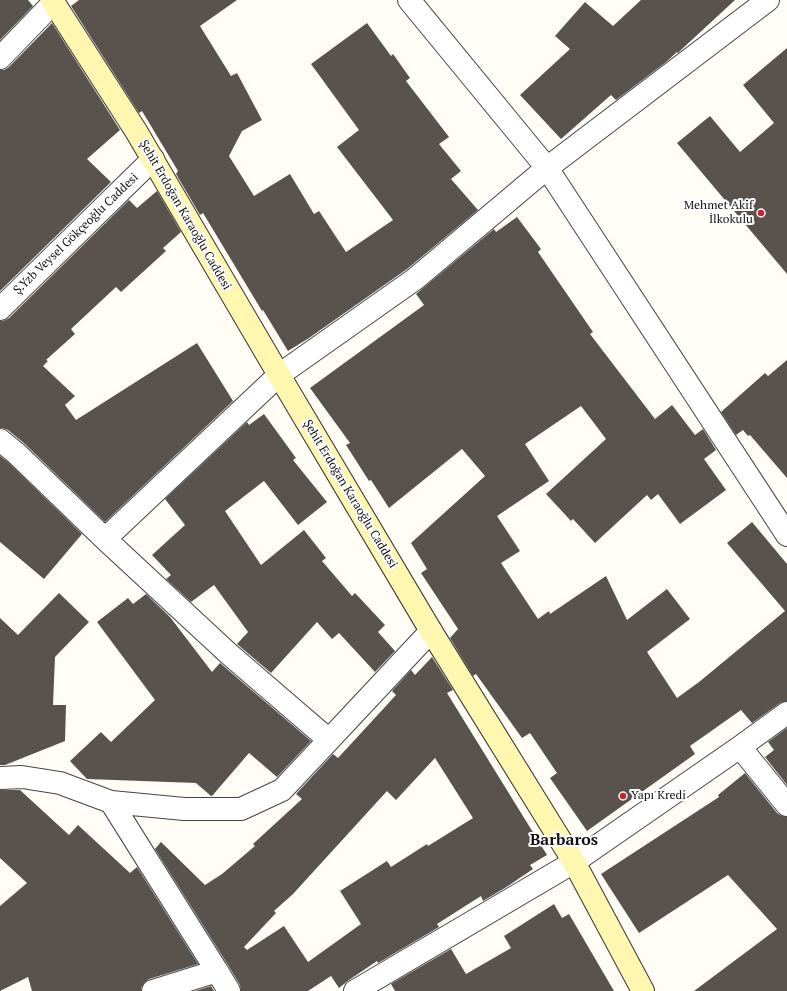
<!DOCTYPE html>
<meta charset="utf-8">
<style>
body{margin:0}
canvas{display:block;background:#fffdf5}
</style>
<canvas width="787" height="991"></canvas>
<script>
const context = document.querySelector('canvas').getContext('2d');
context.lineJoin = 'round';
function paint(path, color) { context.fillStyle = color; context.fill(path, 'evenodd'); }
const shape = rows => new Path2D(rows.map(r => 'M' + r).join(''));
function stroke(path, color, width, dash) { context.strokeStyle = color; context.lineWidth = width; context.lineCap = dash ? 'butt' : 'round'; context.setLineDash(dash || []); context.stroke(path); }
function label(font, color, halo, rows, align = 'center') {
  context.font = font + ' "PT Serif",serif'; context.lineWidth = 4; context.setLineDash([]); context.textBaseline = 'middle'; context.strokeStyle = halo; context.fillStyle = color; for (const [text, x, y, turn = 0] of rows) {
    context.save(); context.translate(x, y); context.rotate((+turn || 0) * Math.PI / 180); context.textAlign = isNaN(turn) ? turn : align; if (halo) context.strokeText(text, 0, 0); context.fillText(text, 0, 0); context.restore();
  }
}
paint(shape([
 [0,0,28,0,33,6,0,40],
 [79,0,237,0,200,26,231,76,237,73,262,120,242,131,229,156,254,196,290,174,314,214,319,211,346,252,393,220,337,147,359,130,311,64,367,23,391,56,393,54,410,78,406,81,449,137,439,144,461,171,451,179,478,210,407,269,309,338,288,351,263,310,262,311,203,213,200,215,176,174,178,171,142,111,139,113,71,6],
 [641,0,735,0,682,49,678,53,677,52,666,62,616,100,611,95,561,139,520,95,570,49,555,36,585,2,613,26],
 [52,23,120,130,87,159,111,182,0,291,0,70,4,70,9,67],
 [787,48,787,274,677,143,710,116,740,152,774,123,743,85],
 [157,191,181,232,163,248,166,251,121,292,116,287,71,329,75,334,46,360,48,361,43,366,75,396,65,405,76,420,197,343,233,401,105,522,25,444,8,430,2,428,0,428,0,321,3,321,9,318,129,200,137,208],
 [517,217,541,249,538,252,593,332,590,334,655,419,672,405,695,435,703,429,716,450,704,459,726,490,680,524,658,494,651,500,647,495,595,543,573,519,571,521,546,494,606,439,581,406,525,444,549,481,497,516,520,551,501,563,538,619,549,611,550,614,606,576,627,620,667,589,690,619,647,652,677,698,699,682,785,611,727,543,752,522,787,564,787,701,780,703,752,723,741,710,690,746,695,754,587,831,550,778,557,773,530,733,522,738,476,674,473,676,450,638,458,629,421,573,427,569,411,543,485,476,462,449,389,508,371,480,369,481,346,445,350,443,310,388,424,305,416,294,494,229,496,232],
 [787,360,787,478,750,435,748,436,743,430,736,435,721,412,765,373,768,376],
 [264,414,296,458,293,460,327,502,298,525,264,481,225,511,261,565,304,530,326,558,322,561,352,596,355,593,385,625,378,632,395,651,375,672,339,633,332,639,317,622,271,673,237,644,248,632,214,585,191,602,166,579,171,575,152,555,185,525,165,499,247,422,249,425],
 [0,456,8,462,82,534,44,579,0,542],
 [59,593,89,622,55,657,53,705,66,705,65,741,5,765,0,765,0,618,18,635],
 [146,594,170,617,212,672,220,663,311,741,277,777,249,753,212,796,211,796,196,783,87,779,70,761,101,732,111,742,155,700,97,622,128,598,133,604],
 [432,657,453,690,447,693,547,855,530,865,533,869,508,886,483,901,481,896,437,924,439,927,378,963,377,961,349,980,339,988,331,976,308,991,241,991,240,985,228,965,155,849,161,842,205,885,222,874,255,846,253,844,302,799,296,794,333,754,338,758,396,695,392,691,411,670,415,675],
 [435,758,473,818,428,846,427,844,391,867,387,861,340,891,361,924,308,962,284,926,247,950,244,947,276,913,274,911,293,894,387,791,396,800],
 [787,728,787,785,765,757,774,750,768,742],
 [745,773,777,813,782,816,787,817,787,991,694,991,777,929,728,875,639,933,601,874,719,797,718,795],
 [0,790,20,790,69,835,78,825,130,873,137,867,198,964,149,979,144,983,141,988,141,991,32,991,28,977,0,991,0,906,27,883,0,858],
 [554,904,562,918,569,914,614,991,395,991,391,984,451,949,466,974,511,948,504,936],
 [211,986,214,991,195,991]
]), '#5a524d');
const minor = shape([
 [409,0,547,168,787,535],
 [0,58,54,2],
 [0,309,153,159],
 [0,440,16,453,105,539,229,654,329,740,431,631],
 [105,539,279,375,415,279,547,168,768,0],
 [740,747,787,805],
 [0,778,22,777,60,783,111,802,184,809,241,809,282,790,329,740],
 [111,802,217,971,153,991],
 [217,971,229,991],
 [355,991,574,862,740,747,787,713]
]);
const secondary = shape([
 [52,0,136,131,279,375,431,631,574,862,643,991]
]);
stroke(minor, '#444', 24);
stroke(secondary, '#333', 24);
stroke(minor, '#fff', 22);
stroke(secondary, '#fff6b0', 22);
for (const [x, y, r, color] of [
 [761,213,4,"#c4262e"],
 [623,796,4,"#c4262e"]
]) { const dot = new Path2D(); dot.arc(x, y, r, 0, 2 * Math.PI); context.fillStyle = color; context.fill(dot); stroke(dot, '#fff', 1.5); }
label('12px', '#111', '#fff', [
 ["Mehmet Akif",753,206],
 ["İlkokulu",753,220],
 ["Yapı Kredi",631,796,"left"]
], 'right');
label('12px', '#111', '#fff', [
 ["Şehit Erdoğan Karaoğlu Caddesi",185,215,60],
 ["Ş.Yzb Veysel Gökçeoğlu Caddesi",76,234,-44],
 ["Şehit Erdoğan Karaoğlu Caddesi",350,494,59]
]);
label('bold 16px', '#111', '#fff', [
 ["Barbaros",564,840]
]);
</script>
